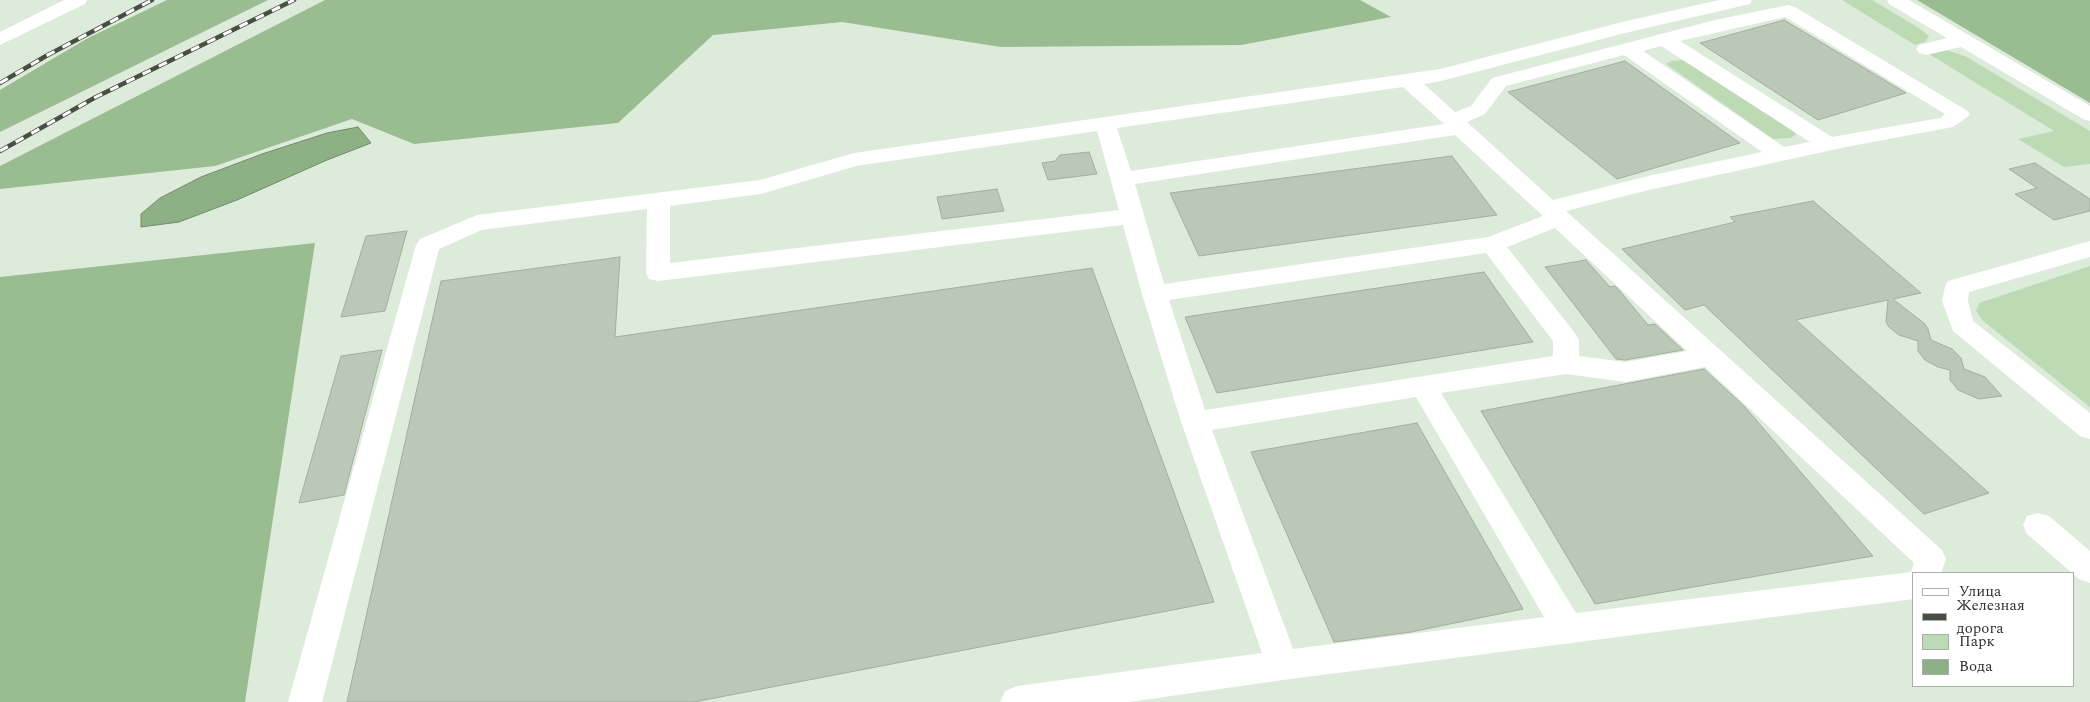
<!DOCTYPE html>
<meta charset="utf-8">
<style>
body{margin:0}
#map{position:relative;width:2090px;height:702px;overflow:hidden;background:#ddebda;font-family:Spectral,serif}
canvas{display:block}
.legend{position:absolute;left:1912px;top:572px;width:162px;height:115px;box-sizing:border-box;background:#fff;border:1px solid #abadab;margin:0;padding:6px 9px;list-style:none;font-size:15px;color:#2d322c}
.legend li{display:flex;align-items:center;gap:10px;height:25px}
.legend b{width:25px;border:1px solid #abadab}
</style>
<div id="map">
<canvas width="2090" height="702"></canvas>
<ul class="legend">
<li><b style="height:6px;background:#fff"></b>Улица</li>
<li><b style="height:6px;background:#484e46"></b>Железная дорога</li>
<li><b style="height:14px;background:#bcdbb5"></b>Парк</li>
<li><b style="height:14px;background:#8db185"></b>Вода</li>
</ul>
</div>
<script>
const context = document.querySelector('canvas').getContext('2d');
context.lineJoin = 'round';
function paint(path, color) { context.fillStyle = color; context.fill(path, 'evenodd'); }
const shape = rows => new Path2D(rows.map(r => 'M' + r).join(''));
function stroke(path, color, width, dash) { context.strokeStyle = color; context.lineWidth = width; context.lineCap = dash ? 'butt' : 'round'; context.setLineDash(dash || []); context.stroke(path); }
paint(shape([
 [1842,0,1872,0,1919,28,1929,36,1925,42,1915,45],
 [1946,50,1965,56,2090,131,2090,164,2064,167,2018,139,2054,131,1929,54],
 [1685,60,1791,127,1796,135,1790,138,1773,139,1666,64,1671,61],
 [2090,266,2090,407,1982,320,1976,311,1979,303]
]), '#bcdbb5');
paint(shape([
 [167,0,268,0,0,132,0,90,88,38],
 [325,0,1360,0,1391,17,1241,45,1001,47,842,22,713,35,618,123,414,144,352,119,215,166,0,189,0,166],
 [1917,0,2090,0,2090,103],
 [315,243,245,702,0,702,0,277]
]), '#99bd91');
const water = shape([
 [358,127,371,143,327,160,237,200,179,222,141,227,141,214,160,198,201,177,262,154,327,133,358,127]
]);
paint(water, '#8db185');
stroke(water, '#708b6a', 1);
const building = shape([
 [1784,20,1906,93,1818,120,1700,43,1784,20],
 [1625,61,1740,143,1617,179,1508,92,1625,61],
 [1089,152,1097,174,1048,180,1042,163,1055,161,1060,155,1089,152],
 [1452,156,1497,215,1199,256,1170,193,1452,156],
 [2035,163,2090,199,2090,211,2054,220,2015,194,2037,188,2009,169,2035,163],
 [997,189,1004,211,942,219,937,197,997,189],
 [1813,201,1921,293,1893,299,1925,324,1928,329,1931,340,1952,349,1961,358,1964,369,1985,377,2002,396,1979,399,1958,390,1950,380,1950,370,1938,367,1925,360,1918,351,1918,341,1899,335,1889,327,1886,322,1888,300,1796,320,1989,493,1924,514,1704,305,1685,310,1622,249,1735,222,1730,217,1813,201],
 [407,231,385,311,341,317,366,236,407,231],
 [620,257,615,337,1092,268,1214,602,694,702,347,702,441,281,620,257],
 [1586,260,1610,287,1615,286,1619,290,1648,325,1655,324,1683,350,1625,360,1616,359,1545,267,1586,260],
 [1484,272,1533,342,1217,393,1185,317,1484,272],
 [382,350,344,495,299,503,341,356,382,350],
 [1704,369,1744,406,1873,556,1595,604,1481,411,1704,369],
 [1417,423,1523,609,1411,632,1334,642,1251,452,1417,423]
]);
paint(building, '#bbc8b8');
stroke(building, '#a2ae9f', 1);
paint(shape([
 [64,0,87,0,85,4,0,45,0,32,64,0],
 [1719,0,1752,0,1750,4,1625,33,1441,81,1424,84,1455,112,1471,106,1492,78,1715,20,1788,5,1795,7,1966,110,1970,114,1966,118,1953,127,1846,147,1649,190,1566,211,1942,550,1946,559,1941,573,1914,573,1914,599,1283,680,1129,702,1000,702,1005,691,1017,686,1262,653,1181,422,1142,294,1123,225,658,281,649,279,646,273,647,209,482,230,439,249,322,702,288,702,416,245,420,239,477,215,760,180,854,153,1440,69,1622,22,1719,0],
 [1785,17,1945,114,1940,118,1832,137,1680,41,1785,17],
 [1661,46,1810,142,1784,147,1643,51,1661,46],
 [1624,55,1762,152,1648,176,1553,200,1467,122,1485,114,1506,86,1624,55],
 [1403,87,1444,124,1131,171,1117,128,1403,87],
 [1097,131,1119,210,670,263,670,206,761,194,856,166,1097,131],
 [1455,135,1543,216,1488,237,1164,284,1135,184,1455,135],
 [1555,228,1687,351,1625,362,1579,356,1579,340,1575,333,1507,247,1555,228],
 [1486,253,1553,341,1553,356,1205,410,1169,300,1486,253],
 [1705,367,1914,563,1911,572,1576,613,1441,393,1566,374,1625,382,1705,367],
 [1416,397,1544,617,1293,649,1212,430,1416,397],
 [1887,0,1909,0,2090,106,2090,121,2083,119,1961,47,1926,55,1919,53,1916,49,1919,45,1947,38,1889,4,1887,0],
 [2090,241,2090,257,1969,292,1968,301,1973,321,2090,413,2090,439,2080,436,1953,331,1942,301,1945,287,1948,281,2090,241],
 [2038,513,2049,516,2090,551,2090,583,2079,579,2027,534,2023,525,2027,516,2038,513]
]), '#fff');
const rail = shape([
 [0,83,46,56,152,0],
 [0,151,96,97,294,0]
]);
stroke(rail, '#484e46', 4.5);
stroke(rail, '#fff', 3, [9]);
</script>
